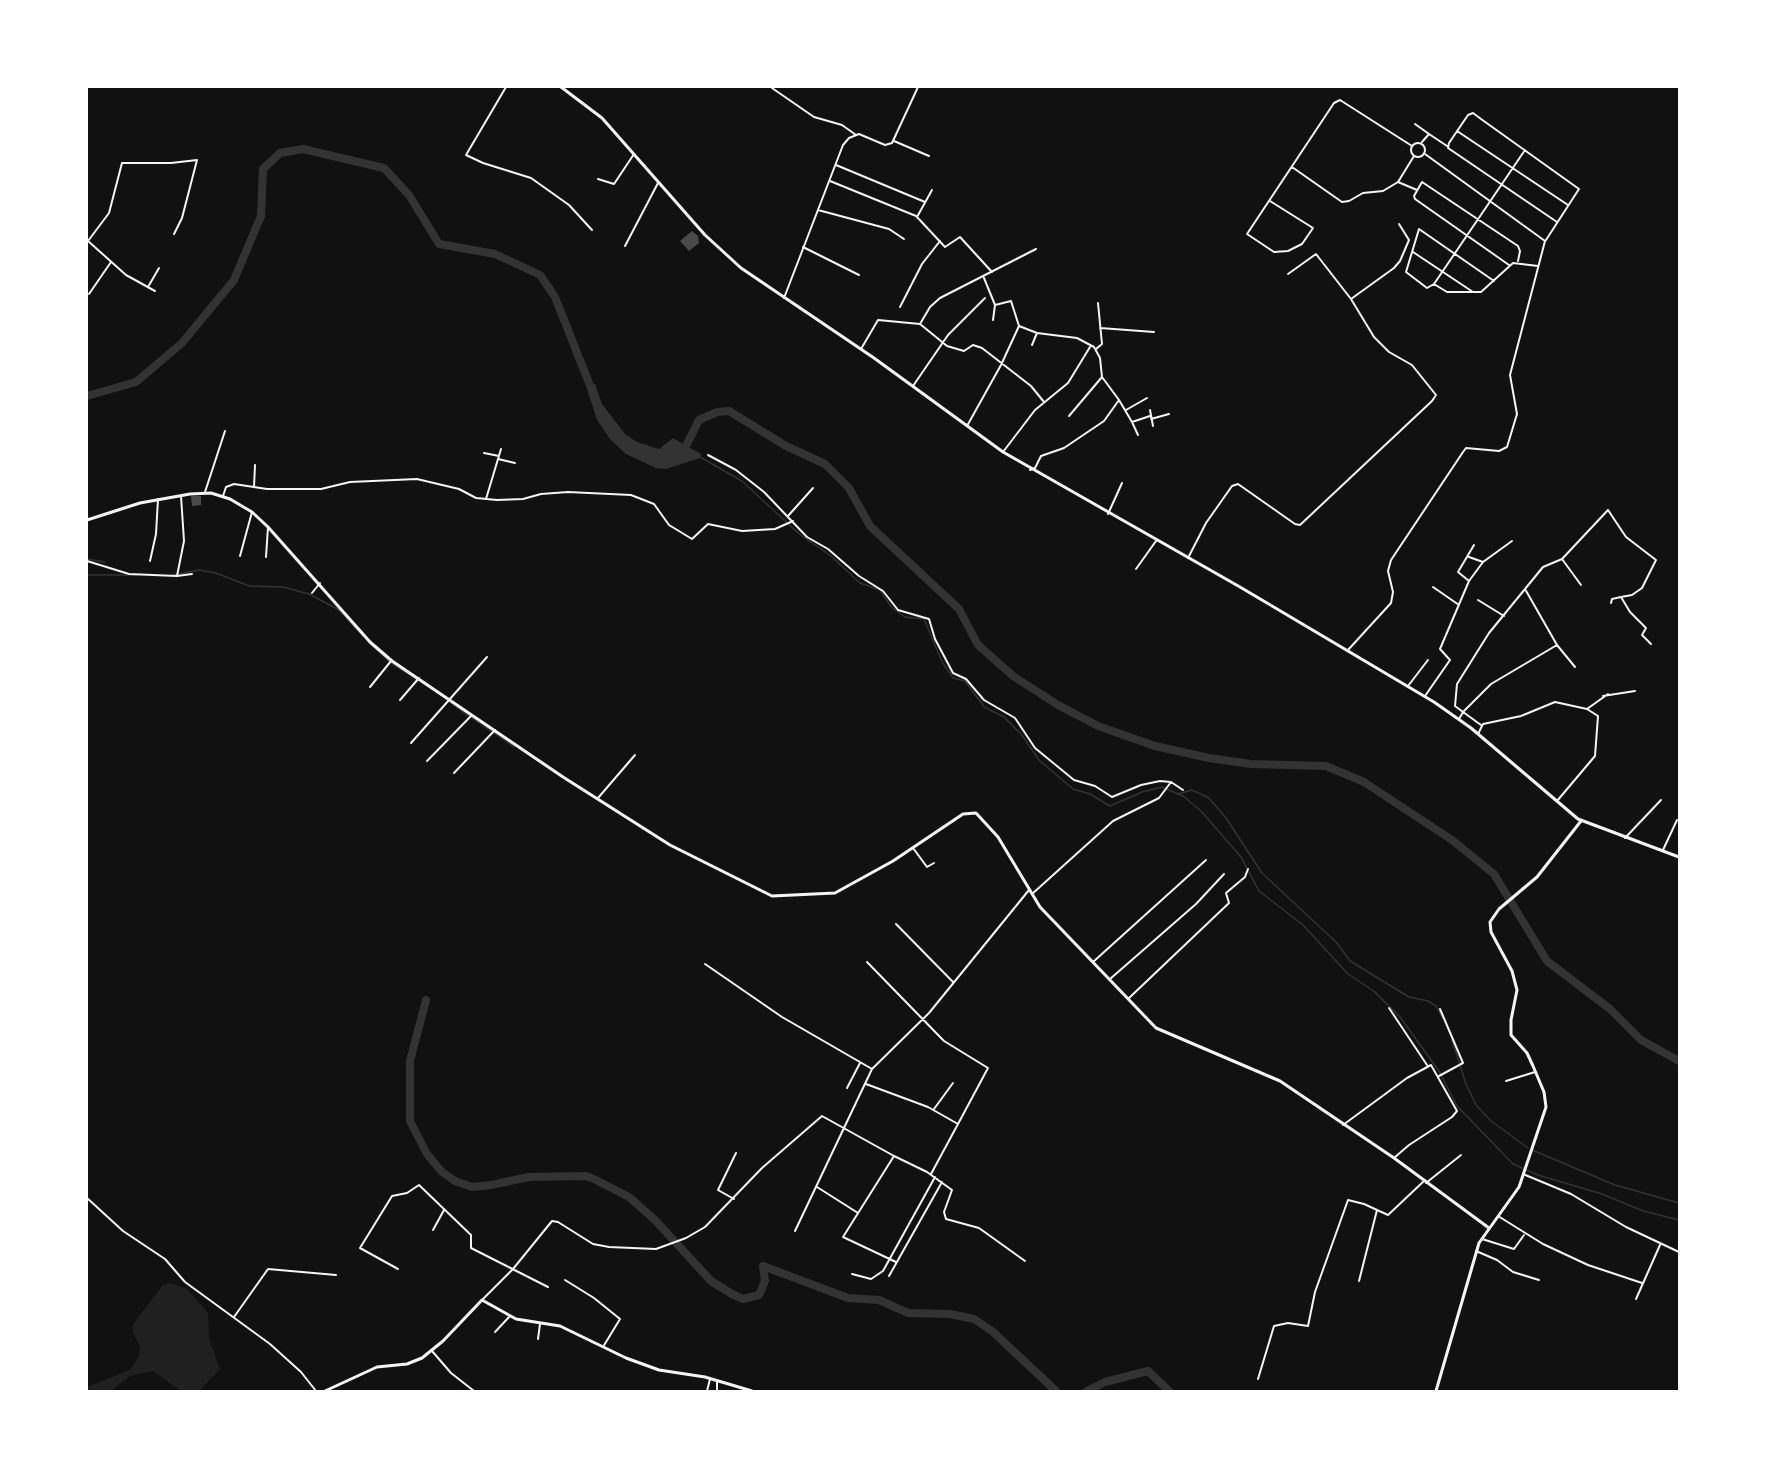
<!DOCTYPE html>
<style>
body{margin:0}
#map{position:relative;width:1766px;height:1478px;overflow:hidden;background:#111;font-family:"Titillium Web",sans-serif}
canvas{display:block}
.frame{position:absolute;inset:0;border:88px solid #fff;pointer-events:none}
</style>
<div id="map">
<canvas width="1766" height="1478"></canvas>
<div class="frame"></div>
</div>
<script>
const context = document.querySelector('canvas').getContext('2d');
context.lineJoin = 'round';
function paint(path, color) { context.fillStyle = color; context.fill(path, 'evenodd'); }
const shape = rows => new Path2D(rows.map(r => 'M' + r).join(''));
function stroke(path, color, width, dash) { context.strokeStyle = color; context.lineWidth = width; context.lineCap = dash ? 'butt' : 'round'; context.setLineDash(dash || []); context.stroke(path); }
paint(shape([
 [171,1283,187,1289,208,1313,209,1338,220,1369,199,1391,181,1391,153,1371,130,1376,111,1391,87,1391,87,1387,130,1370,139,1356,140,1348,133,1332,133,1324,163,1285]
]), '#202020');
paint(shape([
 [589,383,595,384,602,404,625,434,637,442,659,449,673,438,701,454,700,458,666,469,656,468,626,454,610,439,597,420,586,386]
]), '#333');
stroke(shape([
 [700,457,742,481,798,533,831,556,860,583,880,590,891,607,905,617,924,619,942,662,953,678,965,681,984,707,1004,717,1021,734,1039,760,1073,789,1090,794,1110,806,1142,792,1162,787,1183,796,1201,811,1241,857,1259,891,1303,925,1348,974,1375,992,1400,1017,1439,1071,1457,1106,1513,1164,1538,1175,1602,1194,1643,1211,1679,1220],
 [87,559,105,562],
 [87,575,137,575],
 [172,575,199,570,216,573,249,586,283,587,309,594,339,610,363,636],
 [370,644,389,661],
 [391,663,416,679],
 [450,702,468,716],
 [472,718,491,731],
 [494,733,514,747],
 [1178,794,1192,790,1209,798,1226,818,1262,873,1337,943,1350,961,1409,997,1428,1001,1436,1006,1442,1017],
 [1452,1040,1466,1084,1476,1105,1491,1121,1528,1148],
 [1532,1150,1615,1185,1679,1203]
]), '#333', 1.5);
stroke(shape([
 [87,396,136,382,182,343,234,280,261,216,263,169,280,153,303,149,384,168,409,195,439,244,495,254,540,275,555,297,589,383],
 [686,446,699,420,717,412,729,411,786,446,825,464,849,488,870,526,959,609,978,645,1013,676,1058,705,1098,726,1155,746,1209,758,1251,764,1326,766,1364,782,1452,840,1494,874,1547,961,1610,1009,1641,1040,1679,1061],
 [426,1000,410,1061,410,1121,427,1154,442,1172,455,1181,472,1187,491,1185,529,1177,586,1176,594,1179,629,1197,655,1220,711,1281,732,1294,743,1299,759,1295,765,1281,763,1266,848,1298,879,1300,908,1313,950,1314,974,1319,992,1331,1056,1391],
 [1087,1391,1105,1382,1148,1371,1169,1391]
]), '#333', 8);
paint(shape([
 [692,231,698,236,699,243,689,251,680,241],
 [191,496,201,496,201,505,192,506]
]), '#4a4a4a');
stroke(shape([
 [506,87,466,155,483,163,531,178,569,205,592,230],
 [772,88,814,117,842,125,856,135],
 [1415,124,1429,134],
 [1457,131,1568,205],
 [894,141,929,156],
 [1422,142,1429,134,1447,146],
 '1411 150a7 7 0 1 1 14 0a7 7 0 1 1-14 0Z',
 [1525,150,1434,284,1447,292,1481,292,1513,263,1538,266],
 [1414,156,1398,182,1417,190],
 [836,165,925,202],
 [1292,167,1342,202,1349,201,1363,193,1383,191,1398,182],
 [598,179,614,184,634,154],
 [830,181,916,216],
 [932,190,917,217,945,247,960,237,992,272],
 [1270,201,1313,228,1302,244,1288,251,1274,252,1247,234,1334,103,1340,100,1412,146],
 [818,210,889,229,904,239],
 [1546,240,1579,189,1481,119,1473,113,1468,115,1449,143,1448,148,1557,222],
 [88,241,109,213,122,163,171,163,197,160,182,218,174,234],
 [88,241,126,275,155,291],
 [625,246,658,183],
 [803,247,859,275],
 [1413,252,1473,292],
 [1509,265,1415,199,1414,196,1422,182,1518,246,1520,251,1518,261],
 [1434,284,1427,288,1406,272,1419,229,1494,281],
 [148,287,159,268],
 [89,294,111,262],
 [784,298,843,145,849,138,859,134,885,145,892,143,918,87],
 [1351,299,1394,268,1400,261,1409,240,1399,224],
 [900,307,922,264,940,241],
 [993,320,995,305],
 [920,324,930,307,940,298,1036,249],
 [1019,326,1037,333,1077,338,1094,347,1100,358,1102,377,1119,400,1104,421,1064,448,1041,456,1035,468,1030,470],
 [1100,328,1154,332],
 [1032,345,1037,333],
 [861,349,878,320,920,324,947,346,964,351,973,345,982,348,1031,386,1044,402],
 [1096,349,1102,344,1098,303],
 [913,386,948,335,985,298],
 [1119,400,1132,422,1150,416],
 [1126,410,1147,398],
 [1150,410,1153,426],
 [1069,416,1102,377],
 [1151,419,1169,414],
 [1132,422,1138,435],
 [967,426,1001,365,1019,326,1011,301,995,305,984,278],
 [1003,452,1035,410,1068,383,1090,347],
 [484,453,499,456],
 [708,455,736,470,764,492,807,537,828,549,859,576,883,591,898,610,929,619,935,639,953,673,966,679,984,700,1015,718,1035,748,1074,780,1095,786,1112,797,1141,785,1160,781,1171,782,1183,790],
 [498,459,515,463],
 [254,487,255,465],
 [205,492,225,431],
 [181,496,184,541,177,576,192,574],
 [223,496,226,487,234,484,267,489,321,489,350,482,417,479,459,489,476,498,497,500,523,499,541,494,568,492,631,495,654,504,669,525,692,539,708,524,742,531,775,529,793,521],
 [486,499,501,449],
 [1108,514,1122,483],
 [788,516,813,488],
 [240,556,252,512],
 [266,557,268,527],
 [1469,557,1483,562],
 [1188,558,1206,523,1232,486,1238,484,1295,524,1300,525,1432,401,1436,395,1412,365,1389,352,1374,337,1351,299,1316,254,1288,274],
 [1562,559,1581,585],
 [87,561,129,574,177,576],
 [150,561,156,534,158,499],
 [1136,569,1156,541],
 [1469,581,1458,572,1474,545],
 [1433,587,1459,605],
 [1525,589,1557,645,1575,667],
 [312,593,320,583],
 [1478,600,1504,616],
 [1611,603,1612,599,1621,597],
 [1557,645,1491,684,1463,712,1455,706,1457,684,1489,633,1543,567,1562,559,1608,510,1626,537,1656,560,1642,588,1632,595,1621,597,1630,612,1646,628,1642,635,1651,644],
 [1348,650,1391,603,1393,592,1388,571,1391,560,1463,452,1466,448,1499,451,1507,447,1517,414,1510,375,1545,241,1425,154],
 [1408,686,1428,660],
 [370,687,391,661],
 [1425,696,1450,660,1440,649,1469,581,1483,562,1512,541],
 [1603,696,1635,691],
 [400,700,419,678],
 [1587,709,1608,694],
 [1459,719,1463,712,1481,725],
 [1478,734,1483,724,1521,716,1555,702,1587,709,1598,716,1595,756,1557,801],
 [411,743,487,657],
 [427,761,471,716],
 [454,773,495,730],
 [598,798,635,755],
 [1625,838,1661,800],
 [913,848,927,867,934,863],
 [1663,850,1677,820],
 [1032,894,1113,821,1159,798,1171,782],
 [896,924,953,982],
 [867,962,944,1041,988,1068,958,1124],
 [1093,962,1206,860],
 [705,964,782,1017,872,1069],
 [1110,979,1196,904,1224,874],
 [1128,999,1229,903,1226,893,1245,877,1248,869],
 [1389,1008,1427,1065],
 [1439,1076,1463,1063,1440,1009],
 [1506,1081,1535,1072],
 [866,1084,928,1107,958,1124,931,1174],
 [847,1088,860,1063],
 [934,1109,953,1083],
 [1343,1125,1407,1078,1431,1065,1457,1111,1452,1117,1409,1145,1394,1158],
 [894,1156,927,1172,952,1190,944,1212,946,1219,979,1228,1025,1261],
 [1523,1174,1571,1194,1626,1227,1679,1252],
 [1426,1183,1461,1155],
 [817,1187,858,1213],
 [87,1198,123,1231,165,1259,185,1282,270,1344,301,1372,316,1391],
 [734,1199,718,1190,736,1153],
 [1498,1216,1543,1244,1588,1265,1642,1283],
 [433,1230,444,1210],
 [795,1231,872,1069,929,1013,1029,890],
 [1482,1239,1514,1249,1524,1235],
 [1476,1251,1497,1260,1513,1272,1539,1280],
 [398,1269,360,1248,392,1196,407,1193,419,1185,471,1235,471,1248,548,1287],
 [852,1274,871,1279,883,1271,935,1177],
 [889,1276,942,1182],
 [565,1280,594,1298,620,1319,603,1347],
 [1359,1281,1377,1210],
 [483,1299,513,1269,552,1221,558,1222,593,1244,609,1247,656,1249,686,1238,705,1227,762,1168,822,1116,894,1156,843,1237,896,1262],
 [1636,1299,1660,1245],
 [234,1317,268,1269,336,1275],
 [495,1332,510,1316],
 [538,1339,540,1324],
 [432,1351,451,1373,474,1391],
 [1258,1379,1274,1326,1288,1323,1308,1326,1315,1292,1348,1200,1364,1204,1388,1215,1424,1181],
 [707,1391,710,1379],
 [717,1391,717,1381]
]), '#f5f5f5', 2);
stroke(shape([
 [561,87,602,118,705,235,741,268,874,358,1003,452,1240,587,1434,702,1471,728,1578,819,1679,857],
 [87,520,140,503,190,494,211,493,230,499,252,512,268,527,370,642,392,661,563,777,670,845,772,896,835,893,893,861,963,814,976,813,998,837,1040,907,1156,1028,1280,1081,1394,1158,1489,1228],
 [325,1391,377,1367,407,1364,422,1358,443,1341,482,1300,516,1319,560,1326,626,1358,659,1370,705,1377,752,1391],
 [1436,1391,1479,1243,1519,1187,1546,1107,1544,1092,1533,1066,1527,1053,1511,1035,1511,1020,1517,990,1512,971,1491,932,1490,922,1499,909,1537,877,1581,821]
]), '#f5f5f5', 3);
</script>
